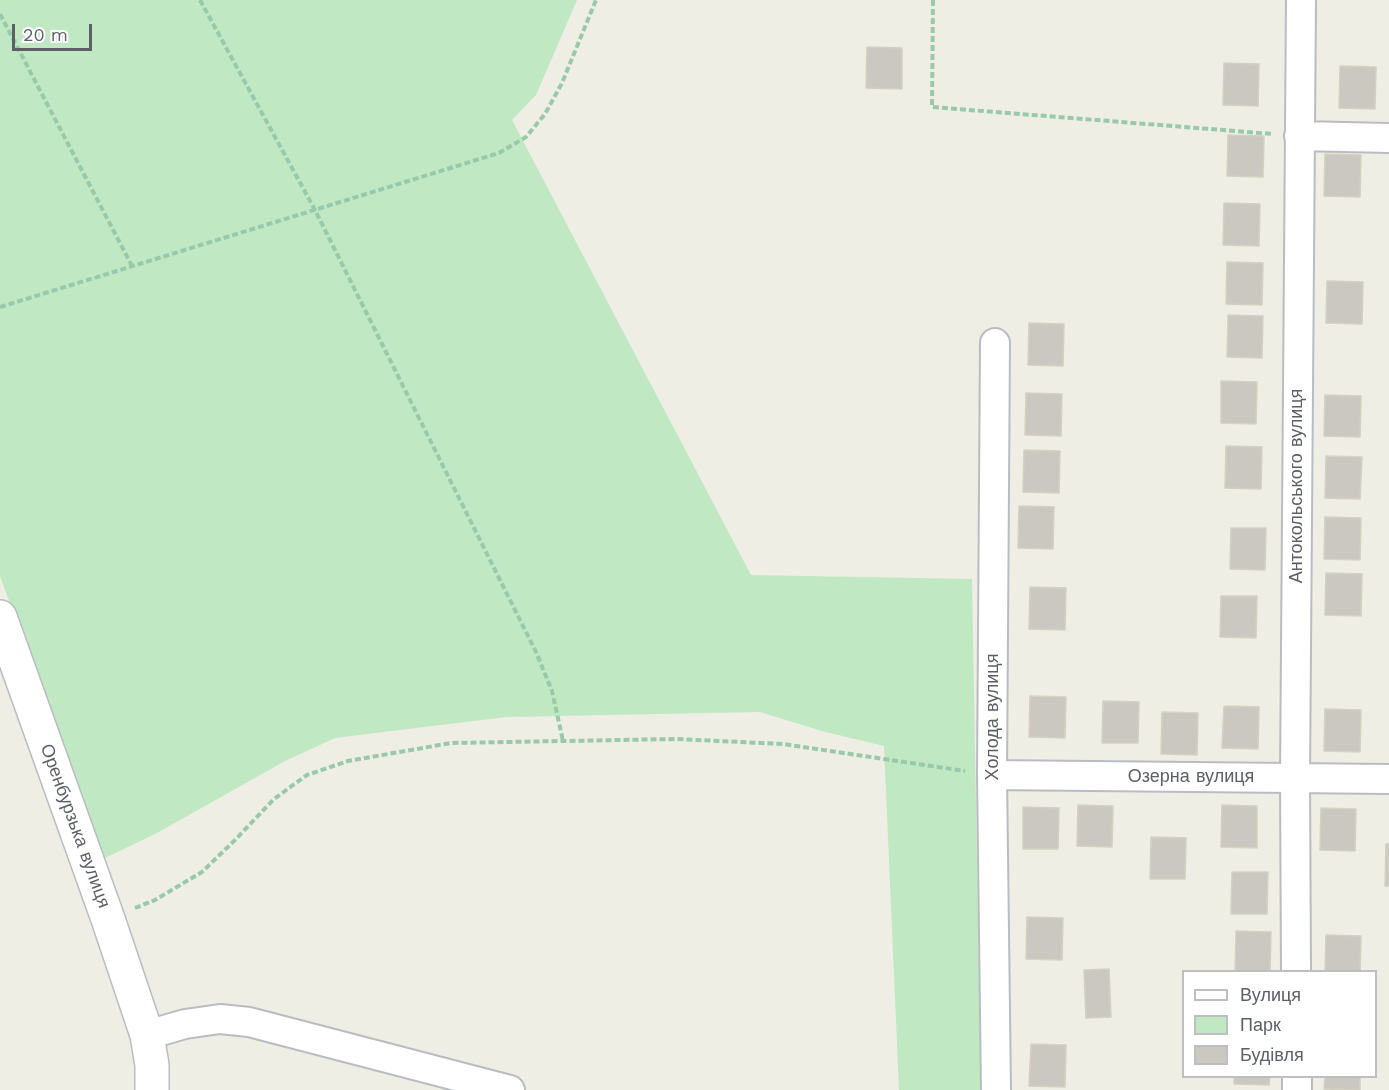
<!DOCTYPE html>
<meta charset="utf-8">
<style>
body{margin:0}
#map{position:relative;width:1389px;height:1090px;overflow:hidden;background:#efeee4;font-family:"Work Sans",sans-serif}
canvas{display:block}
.legend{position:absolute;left:1182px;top:970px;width:195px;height:108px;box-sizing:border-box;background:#fff;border:2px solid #bebfc2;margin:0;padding:8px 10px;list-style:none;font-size:18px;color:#5c5f66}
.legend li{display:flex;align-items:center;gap:12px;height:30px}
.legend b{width:30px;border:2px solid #bebfc2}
.scale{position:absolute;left:12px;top:24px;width:80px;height:27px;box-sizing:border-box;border:3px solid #5c5f66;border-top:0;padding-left:8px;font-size:18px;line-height:21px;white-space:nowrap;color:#5c5f66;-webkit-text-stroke:4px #fff;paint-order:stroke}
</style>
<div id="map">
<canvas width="1389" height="1090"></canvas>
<ul class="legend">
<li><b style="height:8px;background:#fff"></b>Вулиця</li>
<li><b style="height:16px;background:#c0e8c3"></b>Парк</li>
<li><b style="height:16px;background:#cac8c1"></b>Будівля</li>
</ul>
<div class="scale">20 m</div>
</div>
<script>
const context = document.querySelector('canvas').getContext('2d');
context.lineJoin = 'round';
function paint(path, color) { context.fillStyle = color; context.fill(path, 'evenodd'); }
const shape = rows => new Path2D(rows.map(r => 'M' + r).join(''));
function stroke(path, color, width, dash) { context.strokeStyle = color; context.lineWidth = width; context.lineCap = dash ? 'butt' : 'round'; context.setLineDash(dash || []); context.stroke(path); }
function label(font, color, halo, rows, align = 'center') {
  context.font = font + ' "Work Sans",sans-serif'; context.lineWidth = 4.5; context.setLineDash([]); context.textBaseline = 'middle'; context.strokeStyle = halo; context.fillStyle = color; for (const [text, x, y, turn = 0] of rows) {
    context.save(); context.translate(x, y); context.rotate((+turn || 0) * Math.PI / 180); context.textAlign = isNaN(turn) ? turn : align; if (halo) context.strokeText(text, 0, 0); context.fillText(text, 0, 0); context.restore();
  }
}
paint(shape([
 [0,0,577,0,536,95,512,120,751,575,972,579,981,1090,899,1090,884,746,822,731,760,712,506,717,335,738,285,761,157,833,103,859,0,576]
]), '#c0e8c3');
const building = shape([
 [867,47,902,48,902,89,866,88,867,47],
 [1224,63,1259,64,1258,106,1223,105,1224,63],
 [1340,66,1376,67,1375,109,1339,108,1340,66],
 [1228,135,1264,136,1263,177,1227,176,1228,135],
 [1325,154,1361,155,1360,197,1324,196,1325,154],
 [1224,203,1260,204,1259,246,1223,245,1224,203],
 [1227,262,1263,263,1262,305,1226,304,1227,262],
 [1327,281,1363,282,1362,324,1326,323,1327,281],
 [1228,315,1263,316,1262,358,1227,357,1228,315],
 [1029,323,1064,324,1063,366,1028,365,1029,323],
 [1221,381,1257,382,1256,424,1221,423,1221,381],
 [1026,393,1062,394,1061,436,1025,435,1026,393],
 [1325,395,1361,396,1360,437,1324,436,1325,395],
 [1226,446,1262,447,1261,489,1225,488,1226,446],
 [1024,450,1060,451,1059,493,1023,492,1024,450],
 [1326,456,1362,457,1360,499,1325,498,1326,456],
 [1019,506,1054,507,1053,549,1018,548,1019,506],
 [1325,517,1361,518,1360,560,1324,559,1325,517],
 [1231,528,1266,528,1265,570,1230,569,1231,528],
 [1326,573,1362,574,1361,616,1325,615,1326,573],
 [1030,587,1066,588,1065,630,1029,629,1030,587],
 [1221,596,1257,596,1256,638,1220,637,1221,596],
 [1030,696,1066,697,1065,738,1029,737,1030,696],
 [1103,701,1139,702,1138,743,1102,743,1103,701],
 [1224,706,1259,707,1258,749,1222,748,1224,706],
 [1325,709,1361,710,1360,752,1324,751,1325,709],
 [1162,712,1198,713,1197,755,1161,754,1162,712],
 [1078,805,1113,806,1112,847,1077,846,1078,805],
 [1222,805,1257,806,1257,848,1221,847,1222,805],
 [1023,807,1059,808,1058,849,1023,849,1023,807],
 [1321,808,1356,809,1355,851,1320,850,1321,808],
 [1151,837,1186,838,1185,879,1150,879,1151,837],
 [1386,844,1389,844,1389,886,1385,886,1386,844],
 [1232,872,1268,872,1267,914,1231,914,1232,872],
 [1027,917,1063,918,1062,960,1026,959,1027,917],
 [1236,931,1271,932,1270,972,1235,972,1236,931],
 [1326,935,1361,936,1360,972,1325,972,1326,935],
 [1109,969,1111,1017,1086,1018,1084,970,1109,969],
 [1031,1044,1066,1045,1065,1087,1029,1086,1031,1044],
 [1234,1076,1270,1076,1269,1085,1234,1084,1234,1076],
 [1325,1076,1360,1076,1360,1090,1324,1089,1325,1076]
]);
paint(building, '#cac8c1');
stroke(building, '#d4d0c2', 1.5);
const street = shape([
 [1299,136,1389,138],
 [995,343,992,775,996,1090],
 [992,775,1389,779],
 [1296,972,1295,778,1301,0],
 [147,1035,185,1024,220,1019,249,1022,510,1090],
 [1297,1076,1297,1090]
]);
const secondary = shape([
 [0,617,108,919,147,1035,152,1065,152,1090]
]);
stroke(street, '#b9bcc1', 32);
stroke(secondary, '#babcc3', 36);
stroke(shape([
 [200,0,315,210,536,652,552,691,563,741],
 [933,0,932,107,1273,134],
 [0,14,132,266],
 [0,307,499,153,526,137,545,114,562,83,596,0],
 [135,908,155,900,202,872,235,840,274,799,307,775,348,761,451,743,676,739,783,744,965,771]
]), '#98c9ab', 4, [6, 3]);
stroke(street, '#fff', 28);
stroke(secondary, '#fff', 33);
label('18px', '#5c5f66', '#fff', [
 ["Антокольського вулиця",1297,486,-90],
 ["Холода вулиця",993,717,-90],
 ["Озерна вулиця",1191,777],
 ["Оренбурзька вулиця",75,826,70]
]);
</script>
